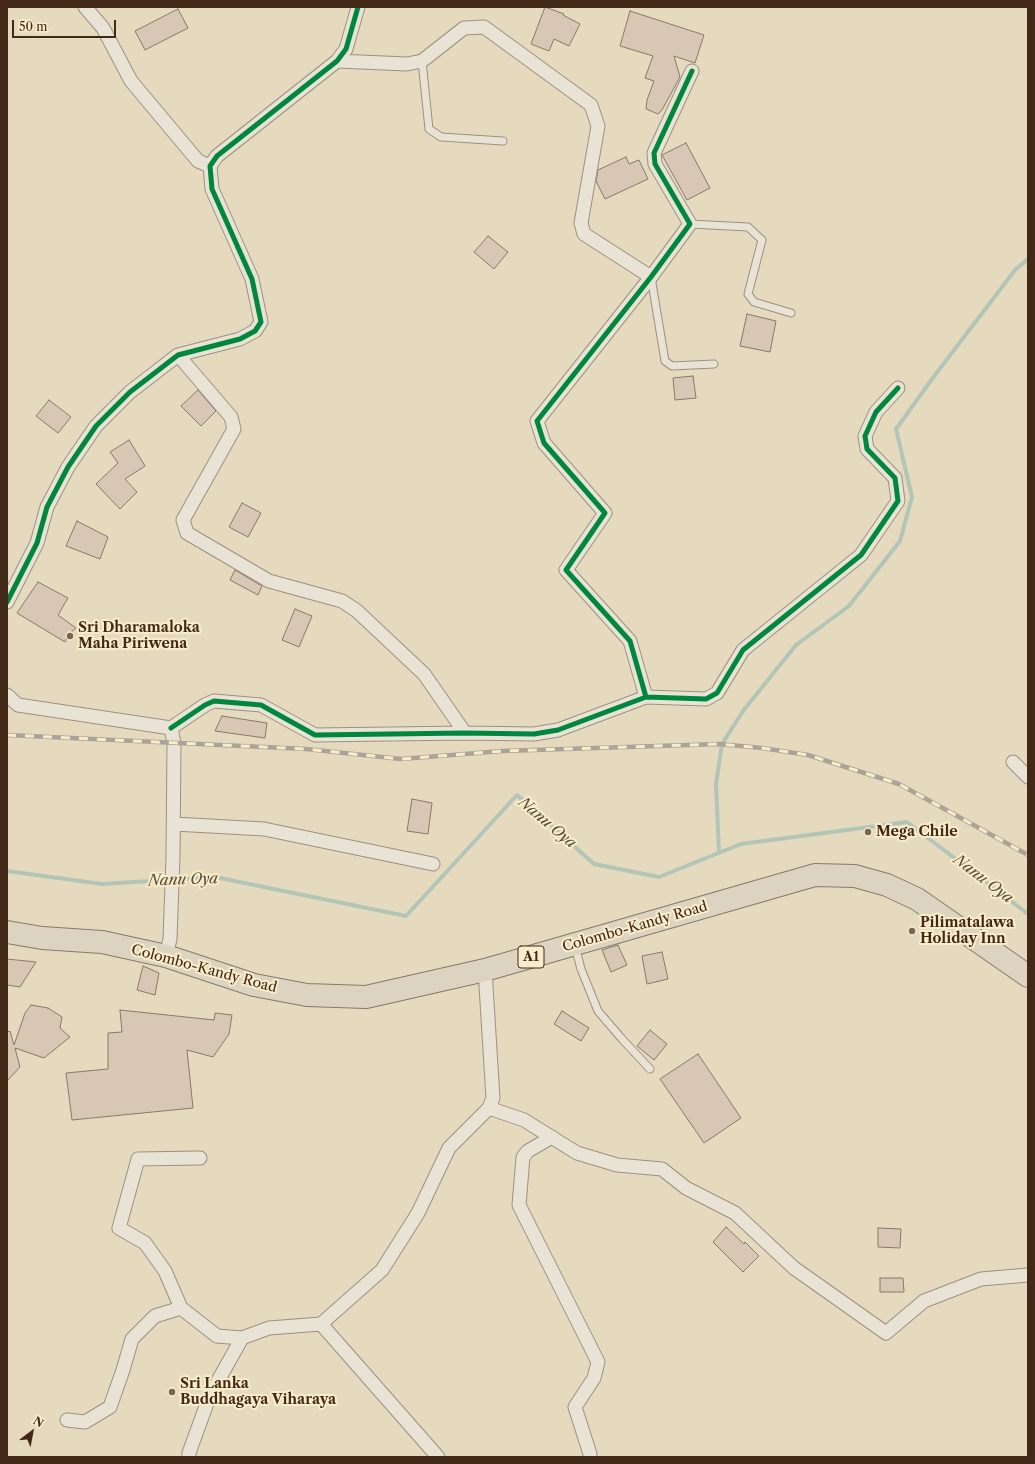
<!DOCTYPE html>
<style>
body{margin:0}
#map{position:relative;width:1035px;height:1464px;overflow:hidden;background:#e5dabe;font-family:"Libre Caslon Text",serif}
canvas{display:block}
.frame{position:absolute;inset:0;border:8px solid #422816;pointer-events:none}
.north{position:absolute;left:12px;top:1412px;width:40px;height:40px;-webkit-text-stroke:3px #f8ecca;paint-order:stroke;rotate:32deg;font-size:11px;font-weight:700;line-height:16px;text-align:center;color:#422816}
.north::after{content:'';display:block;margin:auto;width:14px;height:18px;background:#422816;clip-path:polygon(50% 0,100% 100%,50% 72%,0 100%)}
.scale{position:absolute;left:12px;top:20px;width:104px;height:18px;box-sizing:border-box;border:2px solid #422816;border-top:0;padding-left:5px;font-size:12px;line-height:14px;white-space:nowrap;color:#422816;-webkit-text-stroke:3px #f8ecca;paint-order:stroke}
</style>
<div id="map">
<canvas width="1035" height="1464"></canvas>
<div class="frame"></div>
<div class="north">N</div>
<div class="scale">50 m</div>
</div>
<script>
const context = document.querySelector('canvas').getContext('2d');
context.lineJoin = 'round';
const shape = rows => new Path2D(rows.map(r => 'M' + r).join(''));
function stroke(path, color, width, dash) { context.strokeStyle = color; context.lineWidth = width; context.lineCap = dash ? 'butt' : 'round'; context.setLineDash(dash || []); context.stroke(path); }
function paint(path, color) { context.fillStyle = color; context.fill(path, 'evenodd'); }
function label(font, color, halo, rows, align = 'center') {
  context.font = font + ' "Libre Caslon Text",serif'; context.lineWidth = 4; context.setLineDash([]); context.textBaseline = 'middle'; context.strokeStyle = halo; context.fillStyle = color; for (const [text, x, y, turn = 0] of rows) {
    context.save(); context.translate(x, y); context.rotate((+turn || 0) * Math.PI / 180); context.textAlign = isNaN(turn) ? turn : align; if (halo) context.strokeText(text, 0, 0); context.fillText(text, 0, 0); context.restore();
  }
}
stroke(shape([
 [719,853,716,784,722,744,743,711,796,645,849,606,900,541,912,497,896,429,935,375,1015,270,1028,259],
 [7,871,102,884,215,877,406,916,517,795,594,864,659,877,741,844,907,822,1028,914]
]), '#b3c5b6', 4);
const building = shape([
 [545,7,564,14,563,15,580,24,569,46,554,39,549,51,531,44,545,7],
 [178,9,188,28,145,50,135,31,178,9],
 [630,11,704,35,695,63,674,56,680,77,662,110,658,114,646,109,647,100,654,81,645,78,653,56,620,46,630,11],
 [686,143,710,188,687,200,662,155,686,143],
 [626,157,629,164,639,160,648,179,605,199,596,181,598,170,626,157],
 [488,236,508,252,494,269,474,252,488,236],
 [747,314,776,321,770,352,740,346,747,314],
 [693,376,696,398,675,400,673,378,693,376],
 [198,390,216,411,201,426,181,406,198,390],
 [49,400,71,417,58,433,36,416,49,400],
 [129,440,145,466,125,479,137,492,120,509,96,484,118,463,110,452,129,440],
 [242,503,261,513,248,537,229,527,242,503],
 [77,521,108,537,100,559,66,546,77,521],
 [235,570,262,586,258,595,230,580,235,570],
 [38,582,68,598,58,615,76,628,69,634,65,642,17,613,38,582],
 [295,609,312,616,299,647,282,640,295,609],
 [222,716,267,723,265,738,215,731,222,716],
 [412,799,432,803,428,834,407,831,412,799],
 [618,945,627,965,611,972,602,950,618,945],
 [662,952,668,979,647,984,642,956,662,952],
 [7,959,36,962,20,987,7,985,7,959],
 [143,966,159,973,155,995,137,990,143,966],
 [31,1005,48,1008,62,1017,60,1028,70,1037,44,1058,15,1048,20,1067,7,1081,7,1032,10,1031,14,1045,25,1013,31,1005],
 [120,1010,214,1020,215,1013,232,1015,229,1034,213,1057,187,1050,193,1108,72,1120,66,1073,108,1069,108,1033,122,1032,120,1010],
 [562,1011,589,1028,581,1041,554,1024,562,1011],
 [650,1030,667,1044,654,1060,637,1046,650,1030],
 [698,1054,741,1118,704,1143,660,1079,698,1054],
 [726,1227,744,1244,745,1242,759,1256,743,1272,713,1242,726,1227],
 [878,1228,901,1229,900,1248,878,1247,878,1228],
 [880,1278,903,1278,904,1292,880,1292,880,1278]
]);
paint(building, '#d8c7b5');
stroke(building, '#847a69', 1);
const service = shape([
 [422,61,429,129,441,137,503,141],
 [690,224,748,227,762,240,748,294,754,302,791,313],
 [651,277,665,361,672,366,714,364],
 [575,946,581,969,598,1011,622,1039,650,1069]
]);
const minor = shape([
 [85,7,103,28,131,81,198,161,210,166],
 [337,61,407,64,422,61,464,28,484,27,591,105,598,126,581,223,584,234,651,277],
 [178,355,231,417,234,429,183,520,187,533,269,581,342,601,357,611,424,674,465,733],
 [7,602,37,543,47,507,68,467,96,426,130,392,178,355,240,339,255,331,261,322,252,279,212,189,210,166,217,156,337,61,346,49,358,7],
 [7,695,18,705,171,728,174,743,173,857,170,939,166,956],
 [646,697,630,641,566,570,605,513,544,443,537,421,651,277,690,224,655,164,654,153,692,71],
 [171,728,205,705,214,701,261,705,315,735,465,733,534,734,558,730,646,697,706,699,717,693,743,650,861,555,898,501,895,478,867,449,865,436,876,412,898,388],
 [1013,762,1028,777],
 [174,824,264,829,433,864],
 [489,1108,524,1120,577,1153,617,1165,662,1169,686,1188,735,1213,794,1268,886,1333,924,1301,981,1279,1028,1275],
 [552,1137,528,1151,523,1157,519,1205,598,1362,594,1378,575,1407,590,1454],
 [200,1158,138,1159,119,1228,145,1243,165,1271,181,1308,217,1336,242,1338],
 [321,1324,438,1457],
 [67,1420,85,1422,110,1407,123,1370,132,1339,155,1316,181,1308],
 [189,1457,189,1453,210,1395,242,1338,269,1328,321,1324,382,1270,418,1213,449,1148,489,1108,493,1098,485,970]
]);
const trunk = shape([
 [7,932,42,938,102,942,166,956,254,985,307,995,366,997,485,970,815,875,855,876,887,885,917,899,1028,976]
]);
stroke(service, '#9b9180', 9);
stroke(minor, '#9b9180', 15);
stroke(trunk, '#847a69', 24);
stroke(service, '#e8e3d5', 7);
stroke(minor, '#e8e3d5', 13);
stroke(trunk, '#dcd3c1', 22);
const rail = shape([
 [7,735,306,749,401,759,503,751,719,744,762,748,808,755,899,784,1028,855]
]);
stroke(rail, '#aaa498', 4.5);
stroke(rail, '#f8ecca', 3, [9]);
stroke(shape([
 [7,602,37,543,47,507,68,467,96,426,130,392,178,355,240,339,255,331,261,322,252,279,212,189,210,166,217,156,337,61,346,49,358,7],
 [646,697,630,641,566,570,605,513,544,443,537,421,651,277,690,224,655,164,654,153,692,71],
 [171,728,205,705,214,701,261,705,315,735,465,733,534,734,558,730,646,697,706,699,717,693,743,650,861,555,898,501,895,478,867,449,865,436,876,412,898,388]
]), '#00873e', 5);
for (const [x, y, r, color] of [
 [70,636,4,"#7b6651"],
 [868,832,4,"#7b6651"],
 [912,931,4,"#7b6651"],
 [172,1392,4,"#7b6651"]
]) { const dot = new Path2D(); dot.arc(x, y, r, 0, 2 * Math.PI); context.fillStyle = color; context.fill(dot); stroke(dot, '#f8ecca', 1.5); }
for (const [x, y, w] of [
 [531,957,26]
]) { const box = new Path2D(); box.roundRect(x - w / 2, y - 11, w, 22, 3); context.fillStyle = '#f8ecca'; context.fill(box); stroke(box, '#422816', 1); }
label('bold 13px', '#422816', null, [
 ["A1",531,957]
]);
label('bold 14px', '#422816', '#f8ecca', [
 ["Sri Dharamaloka",78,628],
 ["Maha Piriwena",78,644],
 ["Mega Chile",876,832],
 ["Pilimatalawa",920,923],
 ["Holiday Inn",920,939],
 ["Sri Lanka",180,1384],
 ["Buddhagaya Viharaya",180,1400]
], 'left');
label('14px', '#422816', '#f8ecca', [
 ["Colombo-Kandy Road",635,927,-16],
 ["Colombo-Kandy Road",204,969,15]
]);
label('italic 15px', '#594d3d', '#f8ecca', [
 ["Nanu Oya",547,823,40],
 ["Nanu Oya",983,879,37],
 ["Nanu Oya",183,880,-2]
]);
</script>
